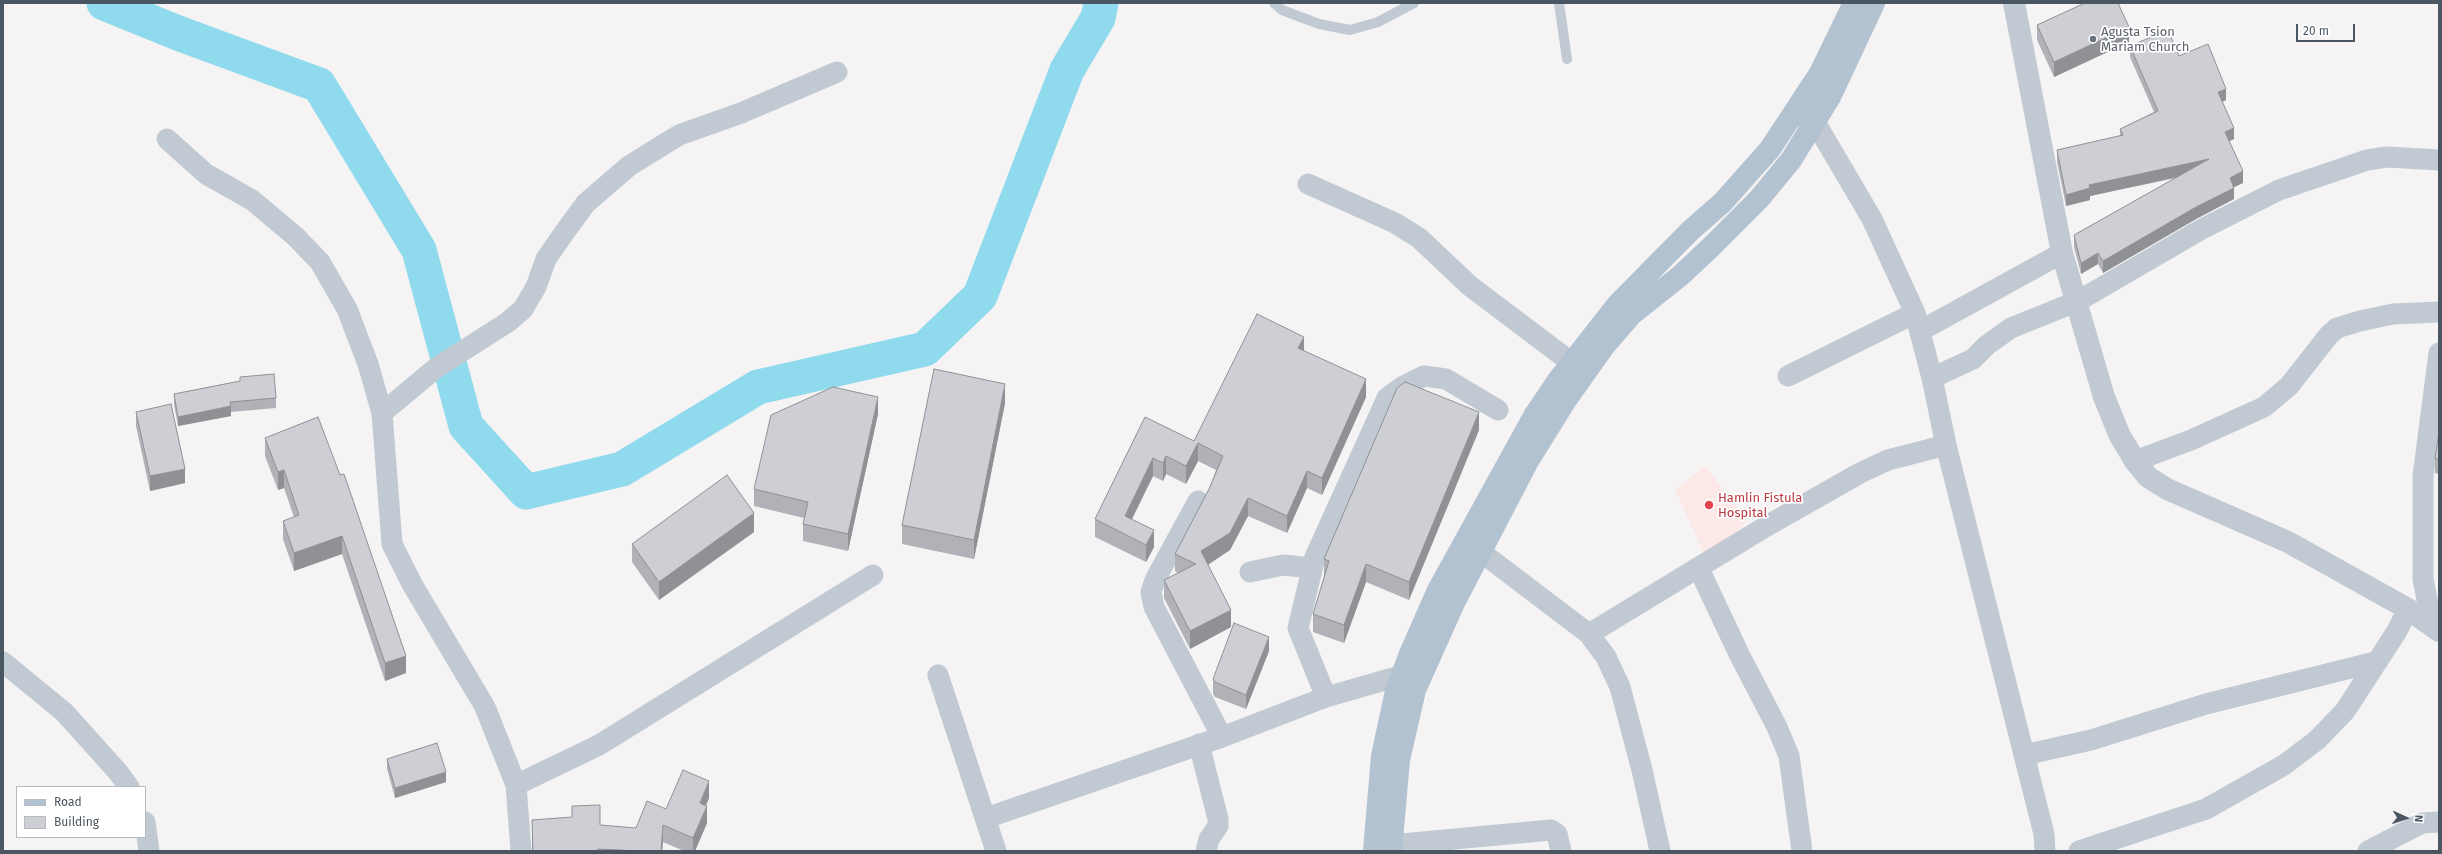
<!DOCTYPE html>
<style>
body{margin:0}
#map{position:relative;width:2442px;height:854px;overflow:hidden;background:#f5f3f3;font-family:"Fira Sans",sans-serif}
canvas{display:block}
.frame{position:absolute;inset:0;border:4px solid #4a5661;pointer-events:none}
.legend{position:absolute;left:16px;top:786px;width:130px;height:52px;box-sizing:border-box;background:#fff;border:1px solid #b7bbc0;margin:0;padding:5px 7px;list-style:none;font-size:12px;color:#4a5661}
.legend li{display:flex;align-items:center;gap:8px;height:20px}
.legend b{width:20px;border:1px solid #b7bbc0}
.north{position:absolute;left:2386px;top:798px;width:40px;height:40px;-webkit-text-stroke:3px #fff;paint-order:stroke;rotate:93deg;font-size:11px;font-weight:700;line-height:16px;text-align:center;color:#4a5661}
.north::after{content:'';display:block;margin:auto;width:14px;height:18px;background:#4a5661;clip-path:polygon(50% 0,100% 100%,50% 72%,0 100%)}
.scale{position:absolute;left:2296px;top:24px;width:59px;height:18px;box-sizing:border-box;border:2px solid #4a5661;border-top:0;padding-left:5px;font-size:12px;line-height:14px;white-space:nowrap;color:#4a5661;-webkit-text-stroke:3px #fff;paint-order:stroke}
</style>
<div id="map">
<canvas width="2442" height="854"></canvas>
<div class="frame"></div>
<ul class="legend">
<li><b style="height:5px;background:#b3c2d1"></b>Road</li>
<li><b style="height:11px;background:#cdcfd5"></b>Building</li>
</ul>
<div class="north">N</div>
<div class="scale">20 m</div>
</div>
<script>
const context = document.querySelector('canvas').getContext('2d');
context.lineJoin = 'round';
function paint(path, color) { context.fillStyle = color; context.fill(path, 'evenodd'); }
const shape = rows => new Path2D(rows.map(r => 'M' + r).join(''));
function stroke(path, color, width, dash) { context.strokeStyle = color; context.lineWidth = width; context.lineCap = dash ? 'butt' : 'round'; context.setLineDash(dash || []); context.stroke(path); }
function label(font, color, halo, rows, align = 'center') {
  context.font = font + ' "Fira Sans",sans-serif'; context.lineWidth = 3.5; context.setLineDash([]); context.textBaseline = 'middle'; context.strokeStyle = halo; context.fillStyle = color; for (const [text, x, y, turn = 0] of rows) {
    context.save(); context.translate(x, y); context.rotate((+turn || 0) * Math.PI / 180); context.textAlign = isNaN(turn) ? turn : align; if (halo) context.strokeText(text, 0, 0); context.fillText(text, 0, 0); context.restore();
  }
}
paint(shape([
 [1705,466,1747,521,1732,536,1705,555,1675,490]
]), '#fce8e6');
stroke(shape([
 [104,3,178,33,319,85,419,250,466,426,526,492,622,469,758,387,925,349,980,296,1067,70,1098,18,1101,3]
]), '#90daee', 35);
stroke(shape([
 [1274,3,1282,10,1319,24,1350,30,1378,22,1414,3],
 [1559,3,1567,59]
]), '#c1cad2', 10);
stroke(shape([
 [1801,116,1815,122,1872,219,1915,313,1932,378,1946,445,2044,834,2045,851],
 [167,139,206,174,252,200,296,237,320,262,347,309,368,364,382,413,392,544,412,584,485,707,516,785,521,851],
 [1308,184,1395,223,1419,238,1470,286,1572,363],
 [1920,331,2062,253],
 [1788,376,1915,313],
 [1932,378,1973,359,1987,345,2011,328,2078,301,2202,229,2279,190,2367,160,2387,157,2439,160],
 [382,413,436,368,508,322,523,309,536,287,546,259,564,233,586,203,629,166,679,135,741,113,837,72],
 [2135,461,2191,440,2264,407,2289,386,2329,335,2337,328,2360,321,2393,314,2439,312],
 [1198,501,1155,580,1151,592,1154,607,1222,737],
 [1481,552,1589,634,1606,657,1620,687,1642,770,1660,851],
 [1699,569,1740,656,1777,727,1789,756,1802,851],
 [1250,572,1283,565,1312,568],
 [2432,625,2423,579,2423,476,2439,353],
 [1589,634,1765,527,1860,473,1888,460,1946,445],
 [3,662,64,712,118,772,129,787],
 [938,675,996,851],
 [1326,697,1298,628,1315,557,1387,398,1402,387,1424,376,1446,379,1498,410],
 [1199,744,1218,819,1218,826,1209,839,1206,851],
 [2024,755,2091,740,2206,704,2375,662],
 [516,785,599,745,873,575],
 [986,818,1222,737,1326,697,1403,675],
 [145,822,149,851],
 [1391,845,1551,830,1557,834,1561,851],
 [2079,851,2206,809,2284,765,2317,740,2345,711,2397,631,2408,609],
 [2368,851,2422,823,2439,822]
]), '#c1cad2', 21);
stroke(shape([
 [2014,3,2062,253,2104,397,2120,436,2135,461,2148,477,2167,489,2288,542,2408,609,2439,631]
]), '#c1cad2', 22);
stroke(shape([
 [1374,851,1382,756,1396,691,1409,656,1438,590,1534,416,1559,379,1617,305,1690,231,1723,202,1770,149,1820,73,1854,3],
 [1391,851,1399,760,1415,690,1454,603,1528,461,1566,400,1605,345,1631,315,1680,276,1711,247,1759,199,1791,160,1830,97,1874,3]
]), '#b3c2d1', 22);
paint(shape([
 [2037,25,2129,42,2054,77,2037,40],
 [2130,46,2179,56,2226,100,2222,102,2234,139,2229,141,2243,183,2234,187,2234,199,2196,219,2103,273,2098,264,2081,274,2074,247,2074,235,2176,178,2090,196,2090,200,2066,206,2057,162,2057,150,2120,136,2120,129,2154,112,2130,57],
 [1304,351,1366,397,1322,495,1307,488,1287,533,1248,516,1230,550,1208,565,1231,627,1190,649,1164,598,1164,580,1178,573,1175,571,1175,554,1209,489,1216,470,1198,461,1186,484,1166,474,1163,481,1153,476,1132,519,1154,547,1146,562,1095,537,1095,519,1145,417,1194,441],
 [240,377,276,398,276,408,231,412,231,416,178,426,174,404,174,394,240,381],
 [1005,403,974,559,902,544,902,525],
 [136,412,185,483,150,491,136,426],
 [878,414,848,551,803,541,803,524,804,518,754,506,754,489],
 [318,417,406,673,385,681,342,554,294,571,283,539,283,521,294,517,284,488,278,490,265,456,265,438],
 [1479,430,1409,600,1366,582,1344,643,1313,632,1313,614,1324,577,1324,559],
 [2439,432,2439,474,2435,473,2435,459],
 [754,532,659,600,632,562,632,544],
 [1269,651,1246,709,1215,697,1213,694,1213,679],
 [387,759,446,782,395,798,387,769],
 [709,798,706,805,707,823,695,851,684,851,663,842,662,851,532,851,532,820,636,828,666,809]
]), '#b0b2b7');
paint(shape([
 [2129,27,2129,42,2054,77,2054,62],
 [2226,89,2226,100,2218,104,2218,92],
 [2234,128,2234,139,2225,143,2225,132],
 [2209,159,2209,170,2090,196,2090,200,2066,206,2066,195,2089,185],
 [2243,171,2243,183,2230,189,2230,178],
 [2234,188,2234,199,2196,219,2103,273,2103,261,2196,207],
 [2098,253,2098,264,2081,274,2081,263],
 [1304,337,1304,355,1298,348],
 [1366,379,1366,397,1322,495,1322,478],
 [1005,384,1005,403,974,559,974,540],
 [878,397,878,414,848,551,848,534],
 [231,406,231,416,178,426,178,417],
 [1479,412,1479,430,1409,600,1409,582],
 [1198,443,1198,461,1186,484,1186,466],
 [1166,456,1166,474,1163,481,1163,463],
 [1153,458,1153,476,1125,533,1125,516],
 [185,469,185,483,150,491,150,476],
 [284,470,284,488,278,490,278,472],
 [1307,471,1307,488,1287,533,1287,516],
 [1248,498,1248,516,1230,550,1201,569,1201,551],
 [754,513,754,532,659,600,659,582],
 [1154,530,1154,547,1146,562,1146,545],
 [342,536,342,554,294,571,294,553],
 [1366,564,1366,582,1344,643,1344,625],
 [1231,610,1231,627,1190,649,1190,631],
 [1269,637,1269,651,1246,709,1246,695],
 [406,656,406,673,385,681,385,663],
 [446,772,446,782,395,798,395,788],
 [709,781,709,798,700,820,700,803],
 [707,806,707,823,695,851,693,851,693,838],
 [663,825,663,842,662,851,661,851]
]), '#909195');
const building = shape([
 [2085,3,2118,3,2129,27,2054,62,2037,25,2085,3],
 [2168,30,2179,56,2208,44,2226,89,2218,92,2234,128,2225,132,2243,171,2230,178,2234,188,2196,207,2103,261,2098,253,2081,263,2074,235,2209,159,2089,185,2090,188,2066,195,2057,150,2123,135,2120,129,2158,111,2130,46,2168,30],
 [1257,314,1304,337,1298,348,1366,379,1322,478,1307,471,1287,516,1248,498,1230,533,1201,551,1231,610,1190,631,1164,580,1196,564,1175,554,1209,489,1223,456,1198,443,1186,466,1166,456,1163,463,1153,458,1125,516,1154,530,1146,545,1095,519,1145,417,1194,441,1257,314],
 [934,369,1005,384,974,540,902,525,934,369],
 [274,374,276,398,230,402,231,406,178,417,174,394,240,381,240,377,274,374],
 [1405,382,1479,412,1409,582,1366,564,1344,625,1313,614,1329,561,1324,559,1397,388,1405,382],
 [833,387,878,397,848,534,803,524,808,502,754,489,771,415,833,387],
 [171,404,185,469,150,476,136,412,171,404],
 [318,417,340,475,344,474,406,656,385,663,342,536,294,553,283,521,299,515,284,470,278,472,265,438,318,417],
 [2439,432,2439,459,2435,459,2439,432],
 [727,475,754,513,659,582,632,544,727,475],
 [1234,623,1269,637,1246,695,1215,682,1213,679,1234,623],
 [437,743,446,772,395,788,387,759,437,743],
 [683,770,709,781,700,803,707,806,693,838,663,825,661,851,640,851,598,849,598,851,533,851,532,820,572,817,572,806,600,805,600,825,636,828,647,801,666,809,683,770]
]);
paint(building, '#cdcfd5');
stroke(building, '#909195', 1);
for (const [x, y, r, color] of [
 [2093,39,4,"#6b7280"],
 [1709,505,5,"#e0444e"]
]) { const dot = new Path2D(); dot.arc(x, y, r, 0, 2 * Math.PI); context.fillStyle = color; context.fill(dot); stroke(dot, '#fff', 1.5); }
label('13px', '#5b616d', '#fff', [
 ["Agusta Tsion",2101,32],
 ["Mariam Church",2101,47]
], 'left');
label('13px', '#be3a42', '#fff', [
 ["Hamlin Fistula",1718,498],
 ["Hospital",1718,513]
], 'left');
</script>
